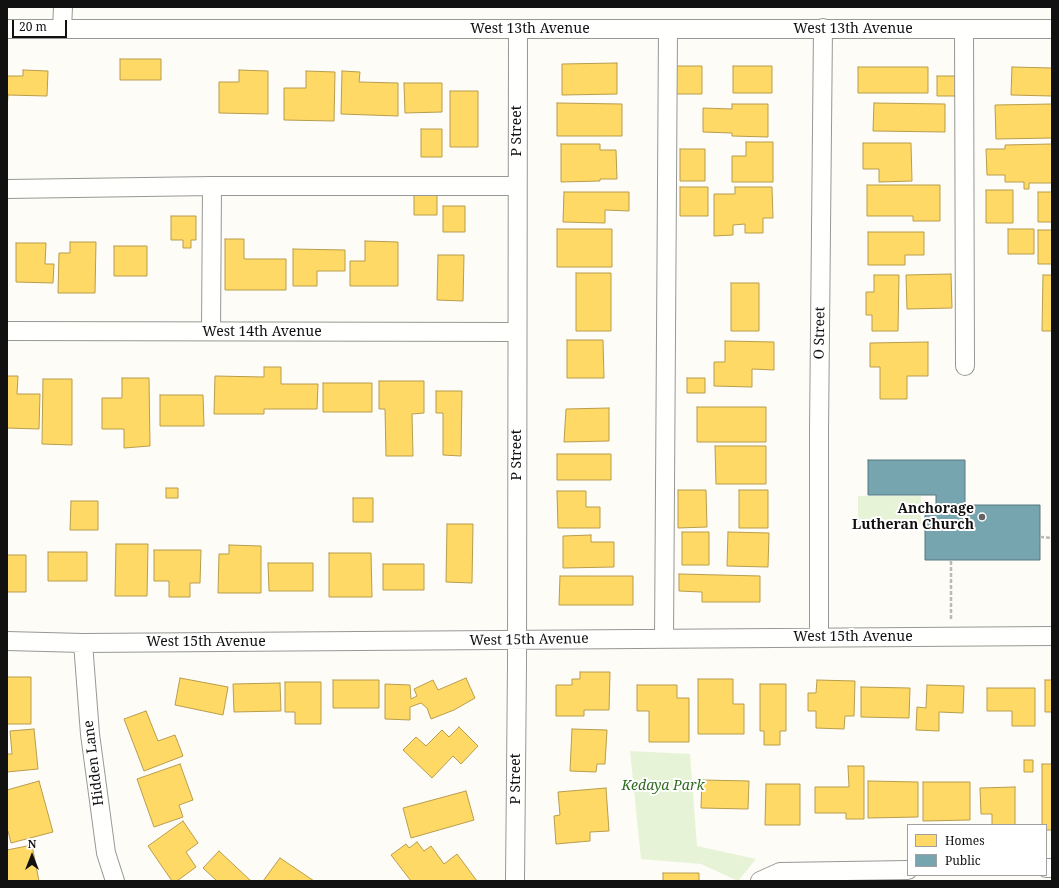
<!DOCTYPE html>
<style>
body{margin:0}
#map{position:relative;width:1059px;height:888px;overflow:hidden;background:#fdfcf7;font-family:"Noto Serif",serif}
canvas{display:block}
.frame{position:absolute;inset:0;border:8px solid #111;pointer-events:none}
.legend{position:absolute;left:907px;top:824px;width:140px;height:52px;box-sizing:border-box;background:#fff;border:1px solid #a0a0a0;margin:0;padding:5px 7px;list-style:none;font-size:12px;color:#111}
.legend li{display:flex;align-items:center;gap:8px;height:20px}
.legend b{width:20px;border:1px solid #a0a0a0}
.north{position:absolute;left:12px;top:836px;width:40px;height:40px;-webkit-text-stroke:3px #fff;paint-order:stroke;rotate:0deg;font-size:11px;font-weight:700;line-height:16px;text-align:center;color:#111}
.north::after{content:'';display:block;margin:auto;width:14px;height:18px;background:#111;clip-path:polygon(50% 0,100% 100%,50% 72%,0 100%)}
.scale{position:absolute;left:12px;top:20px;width:55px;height:18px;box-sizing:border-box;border:2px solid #111;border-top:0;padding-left:5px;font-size:12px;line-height:14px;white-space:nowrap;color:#111;-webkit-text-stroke:3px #fff;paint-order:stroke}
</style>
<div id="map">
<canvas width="1059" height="888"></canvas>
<div class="frame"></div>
<ul class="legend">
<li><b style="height:11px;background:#ffd966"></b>Homes</li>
<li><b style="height:11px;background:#76a5af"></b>Public</li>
</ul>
<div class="north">N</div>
<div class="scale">20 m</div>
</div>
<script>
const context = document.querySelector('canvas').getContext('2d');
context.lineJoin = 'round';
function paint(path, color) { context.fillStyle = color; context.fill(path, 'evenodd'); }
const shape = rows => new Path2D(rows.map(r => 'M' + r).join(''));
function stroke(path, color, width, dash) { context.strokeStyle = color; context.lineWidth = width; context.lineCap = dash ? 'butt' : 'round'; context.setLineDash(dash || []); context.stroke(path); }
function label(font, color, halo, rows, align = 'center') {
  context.font = font + ' "Noto Serif",serif'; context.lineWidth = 4; context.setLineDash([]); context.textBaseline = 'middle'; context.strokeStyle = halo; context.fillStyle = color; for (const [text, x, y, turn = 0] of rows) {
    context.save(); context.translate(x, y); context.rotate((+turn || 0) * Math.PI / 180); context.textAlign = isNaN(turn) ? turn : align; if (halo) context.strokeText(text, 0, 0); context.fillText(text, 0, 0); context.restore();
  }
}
paint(shape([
 [858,496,921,496,921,524,858,523],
 [630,751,690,754,697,846,756,859,738,881,701,864,641,859]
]), '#e7f3d7');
const homes = shape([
 [120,59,161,59,161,80,120,80,120,59],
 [617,63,617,94,562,95,562,64,617,63],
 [676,66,702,66,702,94,676,94,676,66],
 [733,66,772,66,772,93,733,93,733,66],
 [858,67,928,67,928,93,858,93,858,67],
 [1012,67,1052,68,1052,96,1011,95,1012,67],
 [23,70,48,71,47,96,8,95,7,109,7,76,23,76,23,70],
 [239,70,268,71,268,114,219,113,219,82,239,82,239,70],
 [306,71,335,72,334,121,284,120,284,88,306,88,306,71],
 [342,71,360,72,359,82,398,83,398,116,341,114,342,71],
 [937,76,956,76,956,96,937,96,937,76],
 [404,83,442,83,442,112,405,113,404,83],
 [450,91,478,91,478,147,450,147,450,91],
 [557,103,622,104,622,136,557,136,557,103],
 [874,103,945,104,945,132,873,131,874,103],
 [732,104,768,104,768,137,732,136,732,133,703,132,703,108,732,109,732,104],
 [1052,104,1052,138,996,139,995,105,1052,104],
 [421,129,442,129,442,157,421,157,421,129],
 [746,142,773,142,773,182,732,182,732,156,746,156,746,142],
 [863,143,911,143,912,181,879,182,879,169,863,169,863,143],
 [561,144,600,144,600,150,616,150,617,179,600,179,600,181,561,182,561,144],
 [1052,144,1052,183,1029,183,1029,189,1024,189,1024,182,1005,182,1005,175,987,175,986,149,1005,149,1005,145,1052,144],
 [680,149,705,149,705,181,680,181,680,149],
 [867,185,940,185,940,221,913,221,913,216,867,216,867,185],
 [680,187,708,187,708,216,680,216,680,187],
 [735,187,772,187,773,218,763,218,763,233,745,233,745,224,733,225,733,235,714,236,714,194,735,194,735,187],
 [986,190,1013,190,1013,223,986,223,986,190],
 [414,192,437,192,437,215,414,215,414,192],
 [564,192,629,192,629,211,605,210,605,223,563,222,564,192],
 [1038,192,1052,192,1052,222,1038,222,1038,192],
 [443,206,465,206,465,232,443,232,443,206],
 [171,216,196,216,196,240,191,240,191,248,183,248,183,240,171,240,171,216],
 [557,229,612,229,612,267,557,267,557,229],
 [1008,229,1034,229,1034,254,1008,254,1008,229],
 [1038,230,1052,230,1052,264,1038,264,1038,230],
 [868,232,924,232,924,255,905,255,905,265,868,265,868,232],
 [225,239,244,239,244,259,286,259,286,290,225,290,225,239],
 [365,241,398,242,398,286,350,286,350,261,365,261,365,241],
 [70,242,96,242,95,293,58,293,59,253,70,253,70,242],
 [16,243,46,243,45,264,54,264,53,283,16,282,16,243],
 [114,246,147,246,147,276,114,276,114,246],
 [293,249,345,250,345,271,317,271,317,286,293,286,293,249],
 [438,255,464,255,463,301,437,300,438,255],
 [576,273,611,273,611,331,576,331,576,273],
 [951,274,952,308,907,309,906,275,951,274],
 [874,275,899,275,898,331,872,331,872,315,866,315,866,292,874,292,874,275],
 [1043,275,1052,275,1052,331,1042,331,1043,275],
 [731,283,759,283,759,331,731,331,731,283],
 [567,340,603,340,604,378,567,378,567,340],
 [725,341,774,342,774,370,752,369,752,387,714,386,714,362,725,362,725,341],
 [928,342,928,376,907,376,907,399,880,399,880,367,870,367,870,343,928,342],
 [264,367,281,367,281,384,318,384,317,409,264,409,264,414,214,414,215,376,264,377,264,367],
 [7,376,18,376,17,394,40,394,39,429,7,428,7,376],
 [122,378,149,378,150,446,124,448,124,429,102,429,102,398,122,398,122,378],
 [687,378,705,378,705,393,687,393,687,378],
 [43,379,72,379,72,445,42,444,43,379],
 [379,381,424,381,424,413,412,414,413,456,386,456,385,409,379,409,379,381],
 [323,383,372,383,372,412,323,412,323,383],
 [436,391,462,391,461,456,443,455,443,413,436,413,436,391],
 [160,395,203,395,204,426,160,426,160,395],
 [697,407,766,407,766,442,697,442,697,407],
 [609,408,609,441,564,442,566,409,609,408],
 [715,446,766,446,766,484,716,484,715,446],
 [557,454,611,454,611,480,557,480,557,454],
 [166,488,178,488,178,498,166,498,166,488],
 [678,490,706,490,707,527,678,528,678,490],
 [739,490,768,490,768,528,739,528,739,490],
 [557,491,586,491,586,507,600,507,600,528,558,528,557,491],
 [353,498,373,498,373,522,353,522,353,498],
 [71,501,98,501,98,530,70,530,71,501],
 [447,524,473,524,472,583,446,582,447,524],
 [682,532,709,532,709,565,682,565,682,532],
 [728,532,769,533,768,567,727,566,728,532],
 [591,535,591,542,614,542,614,567,563,568,563,536,591,535],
 [116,544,148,544,147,596,115,596,116,544],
 [229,545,261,546,261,593,218,593,219,554,229,554,229,545],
 [154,550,201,550,200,583,190,583,190,597,169,597,169,581,154,581,154,550],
 [48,552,87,552,87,581,48,581,48,552],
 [329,553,371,553,372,597,329,597,329,553],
 [7,555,26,555,26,592,7,592,7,555],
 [268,563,313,563,313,591,269,591,268,563],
 [383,564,424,564,424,590,383,590,383,564],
 [679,574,760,576,760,602,702,602,702,592,679,591,679,574],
 [560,576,633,576,633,605,559,605,560,576],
 [580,672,610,672,609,710,584,710,584,716,556,716,556,685,572,685,572,679,580,679,580,672],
 [7,677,31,677,31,724,7,724,7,677],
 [180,678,228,687,223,715,175,705,180,678],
 [466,678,475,698,454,710,431,719,427,708,421,703,410,707,410,720,385,719,385,684,410,685,411,699,417,696,414,689,433,680,438,690,466,678],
 [698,679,733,679,733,704,744,704,744,734,698,734,698,679],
 [333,680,379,680,379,708,333,708,333,680],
 [817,680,855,681,854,716,845,716,844,729,816,728,816,711,808,711,808,693,816,693,817,680],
 [1045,680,1052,680,1052,712,1045,712,1045,680],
 [285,682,321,682,321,724,295,724,295,712,285,712,285,682],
 [280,683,281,711,234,712,233,684,280,683],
 [760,684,786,684,786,731,780,731,780,745,764,745,764,731,760,731,760,684],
 [637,685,677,685,677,698,689,698,689,742,649,742,649,711,637,711,637,685],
 [927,685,964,686,963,713,939,712,939,731,916,730,917,707,926,708,927,685],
 [861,687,910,688,909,718,861,717,861,687],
 [987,688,1035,688,1035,726,1012,726,1012,711,987,711,987,688],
 [146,711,158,741,175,735,183,756,144,771,124,719,146,711],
 [459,727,478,746,461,764,453,756,432,778,403,750,416,737,426,746,442,730,449,737,459,727],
 [34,729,38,769,7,772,7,754,12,754,10,731,34,729],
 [572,729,607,730,605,764,597,764,596,772,570,771,572,729],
 [1024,760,1033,760,1033,772,1024,772,1024,760],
 [180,764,193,800,179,805,183,817,154,827,137,779,180,764],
 [1042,764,1052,764,1052,830,1046,830,1046,825,1042,825,1042,764],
 [848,766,864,766,864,819,846,819,846,813,815,813,815,787,849,787,848,766],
 [702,780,749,781,748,809,701,808,702,780],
 [39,781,53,832,11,843,8,831,7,831,7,790,39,781],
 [868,781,918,782,918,817,868,818,868,781],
 [923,782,970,782,970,820,923,821,923,782],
 [766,784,800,784,800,825,765,825,766,784],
 [1015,787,1015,825,992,825,992,814,981,814,980,788,1015,787],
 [606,788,609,831,590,832,590,841,556,844,554,816,560,815,558,792,606,788],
 [466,791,474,820,411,838,403,808,466,791],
 [183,821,198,843,186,852,196,867,177,881,172,881,148,846,183,821],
 [417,842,424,851,431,846,444,864,457,854,477,881,411,881,391,855,406,844,409,848,417,842],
 [32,845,39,881,7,881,7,850,32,845],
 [219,851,251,881,217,881,203,868,219,851],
 [280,858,314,881,263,881,280,858],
 [663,873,699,873,699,881,663,881,663,873]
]);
paint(homes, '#ffd966');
stroke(homes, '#b89d4c', 1);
const public = shape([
 [868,460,965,460,965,505,1040,505,1040,560,925,560,925,506,936,506,936,495,868,495,868,460]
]);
paint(public, '#76a5af');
stroke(public, '#587980', 1);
const minor = shape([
 [7,29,1052,29],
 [62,29,63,7],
 [964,29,965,366],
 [7,189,212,186,517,186],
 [7,331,517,332],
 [211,331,212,186],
 [819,637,819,431,823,28],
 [664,639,668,30],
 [7,641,83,643,1052,636],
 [83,643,90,734,106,853,115,881],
 [1046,868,1052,868],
 [515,881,517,664,518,29],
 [760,881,780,872,908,870]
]);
stroke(minor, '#979795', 20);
stroke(shape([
 [1040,537,1052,538],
 [951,619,951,560]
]), '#b9b9b8', 2.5, [4, 2]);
stroke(minor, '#fffffe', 18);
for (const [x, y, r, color] of [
 [982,517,4,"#646362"]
]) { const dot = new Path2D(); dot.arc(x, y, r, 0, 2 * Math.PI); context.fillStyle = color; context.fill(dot); stroke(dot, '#fff', 1.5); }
label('14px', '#111', '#fff', [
 ["West 13th Avenue",530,29],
 ["West 13th Avenue",853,29],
 ["P Street",517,131,-90],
 ["West 14th Avenue",262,332],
 ["O Street",820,333,-89],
 ["P Street",517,455,-90],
 ["West 15th Avenue",853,637],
 ["West 15th Avenue",529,640,-1],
 ["West 15th Avenue",206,642],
 ["Hidden Lane",94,763,-97],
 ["P Street",516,779,-90]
]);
label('bold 14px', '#111', '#fff', [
 ["Anchorage",974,509],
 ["Lutheran Church",974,525]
], 'right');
label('italic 14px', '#2f6b1f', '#fff', [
 ["Kedaya Park",663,786]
]);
</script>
